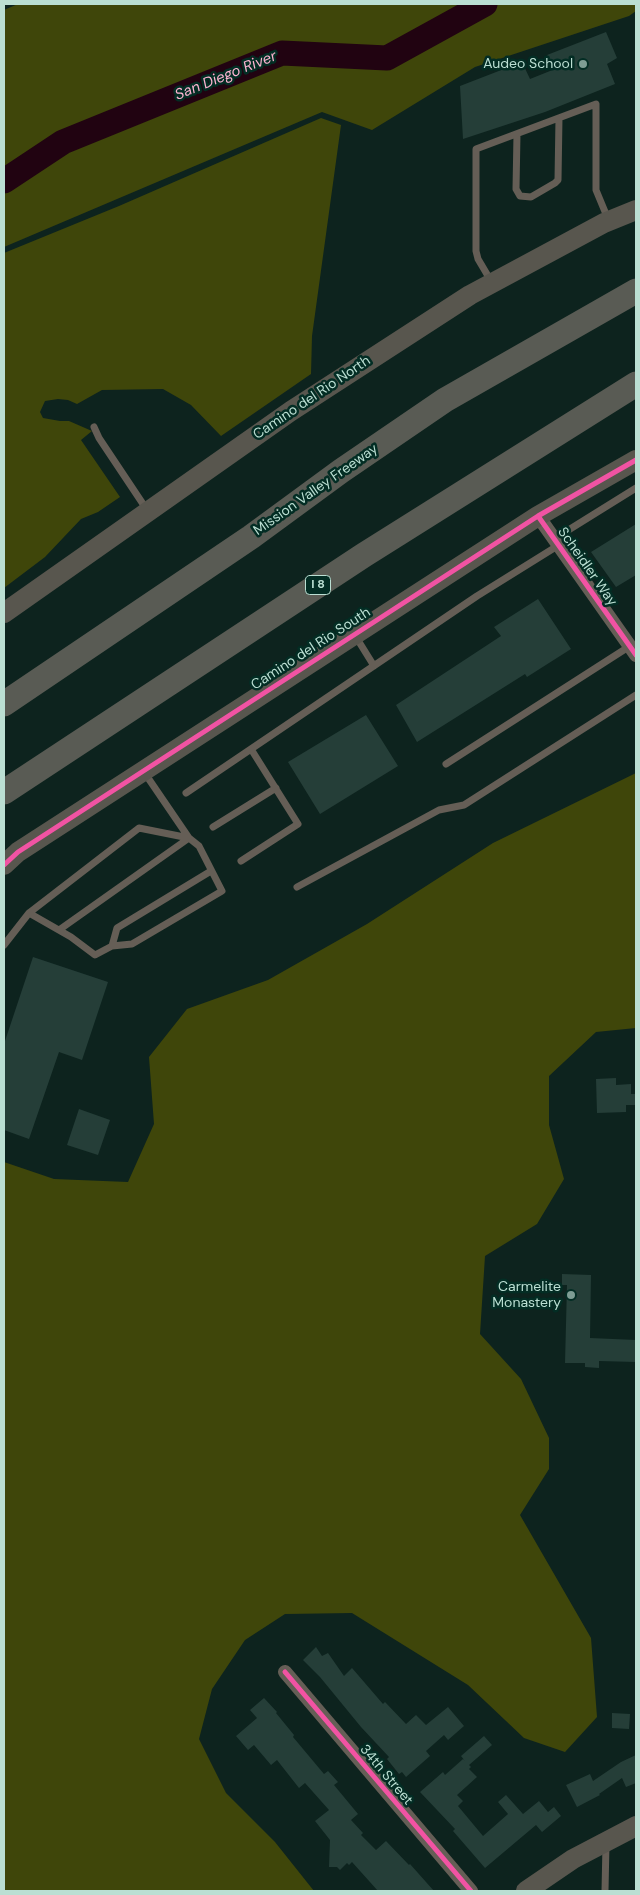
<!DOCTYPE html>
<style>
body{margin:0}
#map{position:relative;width:640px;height:1895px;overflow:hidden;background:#0d231e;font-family:"DM Sans",sans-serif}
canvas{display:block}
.frame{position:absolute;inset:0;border:5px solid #bbdfd3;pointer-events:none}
</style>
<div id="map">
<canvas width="640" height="1895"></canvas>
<div class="frame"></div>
</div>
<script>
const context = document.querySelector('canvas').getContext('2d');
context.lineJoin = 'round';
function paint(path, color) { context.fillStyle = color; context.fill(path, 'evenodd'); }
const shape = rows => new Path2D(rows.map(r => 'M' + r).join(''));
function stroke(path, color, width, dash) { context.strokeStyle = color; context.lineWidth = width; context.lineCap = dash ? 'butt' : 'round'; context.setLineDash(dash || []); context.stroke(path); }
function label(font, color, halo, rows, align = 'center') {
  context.font = font + ' "DM Sans",sans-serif'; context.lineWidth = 5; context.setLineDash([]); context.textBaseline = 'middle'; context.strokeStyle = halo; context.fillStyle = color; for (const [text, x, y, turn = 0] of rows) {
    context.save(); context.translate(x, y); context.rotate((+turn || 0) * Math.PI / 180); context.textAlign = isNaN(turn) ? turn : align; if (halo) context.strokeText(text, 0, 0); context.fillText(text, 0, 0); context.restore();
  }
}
paint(shape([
 [18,4,636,4,636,11,629,16,475,67,372,130,322,112,4,247,4,10],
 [321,118,341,125,312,336,311,374,221,436,191,405,163,389,102,390,77,404,68,400,58,399,45,401,40,412,43,418,60,421,69,421,92,431,81,440,120,497,98,512,81,519,45,557,4,588,4,253,119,206],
 [636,773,636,1028,596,1032,549,1076,549,1125,564,1179,537,1224,485,1256,480,1334,521,1379,549,1438,549,1469,520,1515,591,1638,597,1717,565,1752,524,1738,468,1685,352,1613,285,1614,245,1640,212,1689,199,1739,226,1793,275,1842,314,1891,4,1891,4,1162,54,1179,128,1182,154,1124,149,1057,187,1009,268,980,367,924,493,843]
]), '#3f460a');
stroke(shape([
 [4,181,63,142,282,53,387,58,485,4]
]), '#210311', 25);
paint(shape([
 [606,32,617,58,607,64,615,84,545,112,463,139,460,86,522,62,530,79,555,69,547,55],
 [636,524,636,575,616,587,591,552],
 [538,599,571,649,527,677,525,674,417,742,396,705,501,636,494,627],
 [366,715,398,766,320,814,288,762],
 [33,957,108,982,82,1060,59,1052,29,1139,4,1130,4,1044],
 [616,1078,616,1085,631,1084,631,1094,636,1094,636,1105,626,1105,626,1112,597,1113,596,1079],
 [79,1109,110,1120,98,1155,67,1145],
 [562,1274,591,1275,590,1338,636,1340,636,1362,599,1361,599,1368,585,1367,585,1363,565,1363,567,1285,562,1285],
 [316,1647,322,1656,328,1653,344,1676,352,1668,383,1704,385,1702,406,1724,416,1715,426,1725,448,1707,464,1726,448,1740,444,1735,426,1751,430,1756,406,1777,402,1772,399,1774,387,1759,389,1757,361,1727,320,1677,303,1660],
 [264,1698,277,1712,276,1713,294,1735,293,1737,324,1774,328,1771,338,1782,334,1785,358,1814,351,1820,363,1833,361,1835,376,1850,386,1841,409,1865,410,1864,434,1891,378,1891,352,1862,349,1865,347,1863,340,1870,337,1867,329,1867,330,1840,315,1821,329,1810,305,1783,299,1788,277,1760,271,1765,254,1745,248,1750,236,1736,257,1718,250,1710],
 [612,1713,630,1714,629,1729,612,1728],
 [484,1736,492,1745,469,1765,471,1767,469,1769,477,1777,457,1795,463,1801,458,1806,483,1836,508,1814,498,1802,506,1795,523,1814,539,1801,548,1812,554,1807,561,1816,542,1832,536,1825,485,1868,453,1831,455,1829,420,1792,443,1772,445,1775,463,1759,465,1761,461,1756],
 [636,1755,636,1783,626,1787,622,1778,599,1794,600,1795,577,1807,566,1785,590,1774,593,1781,621,1762]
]), '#253e38');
stroke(shape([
 [517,134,516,189,520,196,531,197,555,183,558,180,559,118],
 [491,281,478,259,476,251,476,149,596,104,596,190,608,219],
 [94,427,99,438,147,510],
 [554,539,636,488],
 [356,637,374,666],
 [446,764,630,646],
 [186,793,477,596,559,545],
 [213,827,276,788],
 [241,861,298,824,251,749],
 [297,887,439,810,464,805,636,695],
 [59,930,189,838,144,772],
 [4,945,29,913,139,828,189,838,199,846,222,891,132,944,112,946,95,955,71,937,29,913],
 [112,946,117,928,211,871],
 [605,1891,606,1844]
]), '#655e56', 7);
stroke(shape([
 [538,516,636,655],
 [285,1672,471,1891]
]), '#655e56', 14);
stroke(shape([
 [4,613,291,411,470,295,604,223,636,210],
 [4,865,18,852,538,516,636,460],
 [526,1891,573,1859,636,1826]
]), '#58564e', 20);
stroke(shape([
 [4,704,251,537,341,471,445,400,636,291],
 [4,792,364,555,636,384]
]), '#595b54', 25);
stroke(shape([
 [538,516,636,655],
 [4,865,18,852,538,516,636,460],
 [285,1672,471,1891]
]), '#f153a3', 5);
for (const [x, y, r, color] of [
 [583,64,5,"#7e9d94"],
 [571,1295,5,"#7e9d94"]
]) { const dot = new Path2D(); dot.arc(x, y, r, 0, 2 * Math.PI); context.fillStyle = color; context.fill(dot); stroke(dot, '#032d24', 2); }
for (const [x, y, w] of [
 [318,585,25]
]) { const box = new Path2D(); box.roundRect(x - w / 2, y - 9.5, w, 19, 4); context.fillStyle = '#032d24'; context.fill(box); stroke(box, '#bbdfd3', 1); }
label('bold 12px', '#bbdfd3', null, [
 ["I 8",318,585]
]);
label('14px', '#bbdfd3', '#032d24', [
 ["Audeo School",573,64],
 ["Carmelite",561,1287],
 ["Monastery",561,1303]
], 'right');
label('14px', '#bbdfd3', '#032d24', [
 ["Camino del Rio North",312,398,-34],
 ["Mission Valley Freeway",316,490,-35],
 ["Scheidler Way",587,567,55],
 ["Camino del Rio South",311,649,-33],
 ["34th Street",386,1775,50]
]);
label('italic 15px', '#fdb3d1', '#032d24', [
 ["San Diego River",226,76,-22]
]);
</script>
